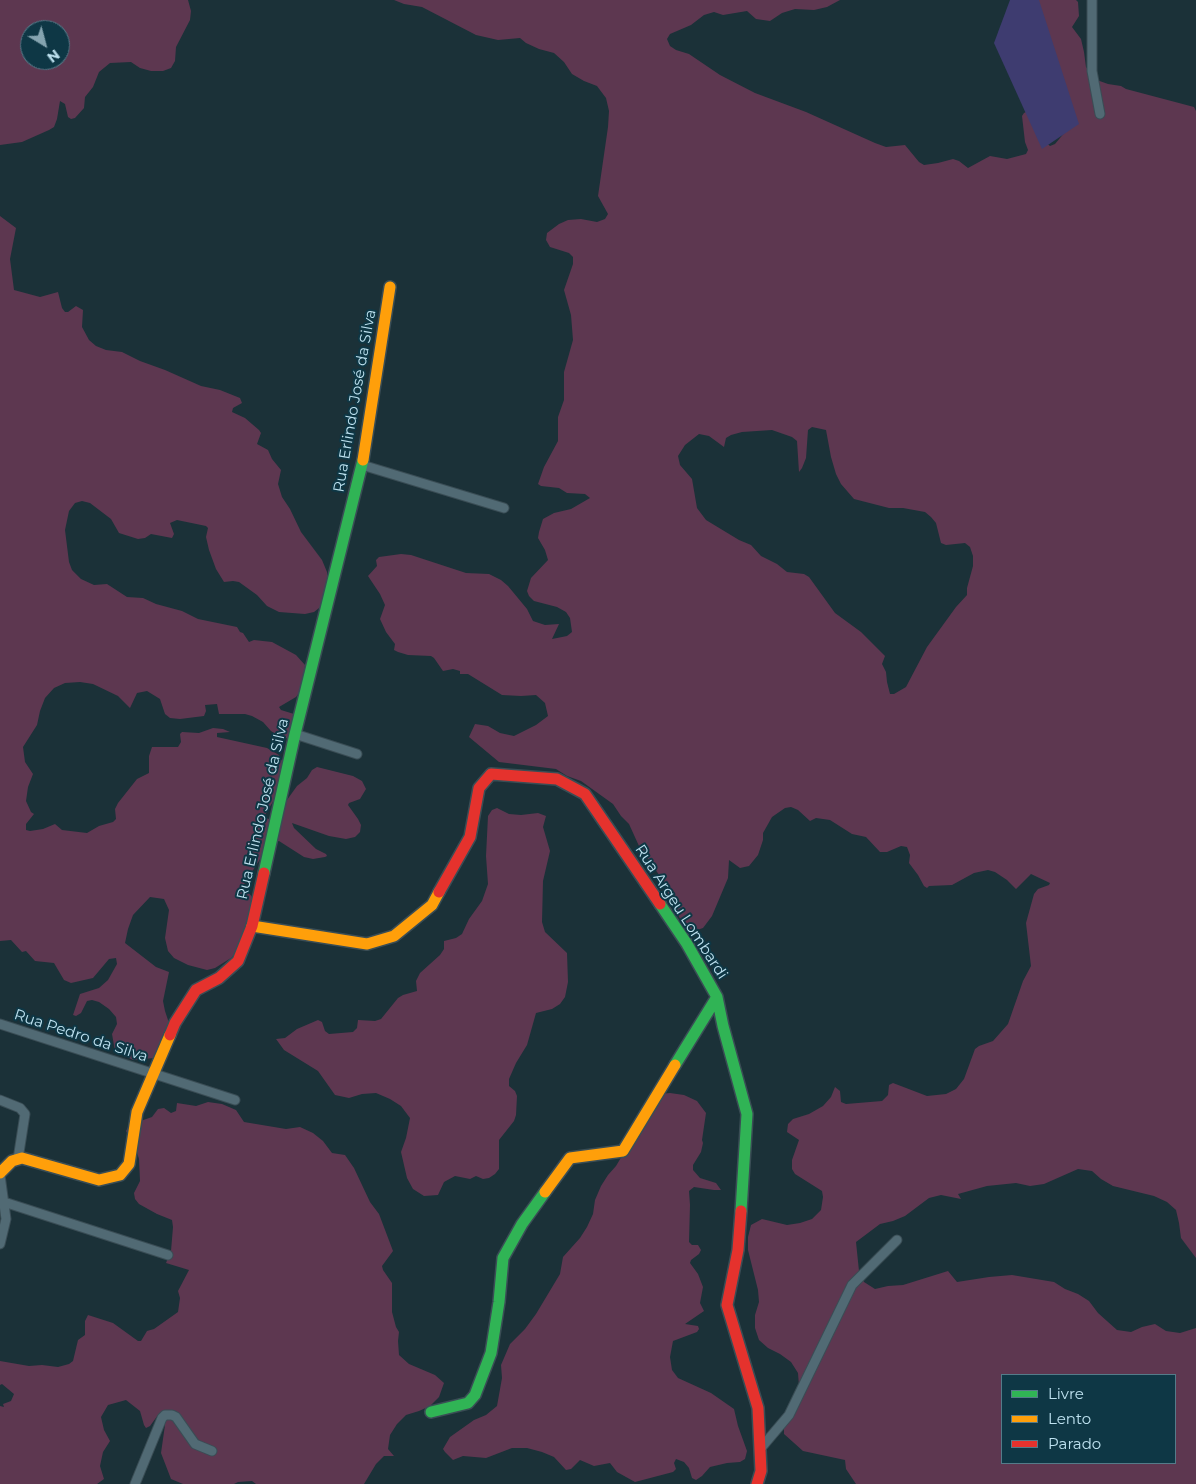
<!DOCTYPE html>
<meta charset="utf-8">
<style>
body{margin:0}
#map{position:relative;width:1196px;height:1484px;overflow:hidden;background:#1b3138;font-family:Montserrat,sans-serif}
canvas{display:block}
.legend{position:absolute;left:1001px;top:1374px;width:175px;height:90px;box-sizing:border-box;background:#0e3745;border:1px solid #547b89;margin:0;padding:6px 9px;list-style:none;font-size:15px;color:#bee2f0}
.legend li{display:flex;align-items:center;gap:10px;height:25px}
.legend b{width:25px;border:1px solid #547b89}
.north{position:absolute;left:20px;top:20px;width:50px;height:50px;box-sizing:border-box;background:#0e3745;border:1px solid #547b89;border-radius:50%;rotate:143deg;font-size:14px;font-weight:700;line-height:20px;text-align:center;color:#bee2f0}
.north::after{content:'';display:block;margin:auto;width:18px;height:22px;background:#85a4b0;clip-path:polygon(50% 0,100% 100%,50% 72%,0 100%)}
</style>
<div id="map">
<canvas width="1196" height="1484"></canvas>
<ul class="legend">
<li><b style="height:6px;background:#30b455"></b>Livre</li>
<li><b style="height:6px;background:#ff9f0a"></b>Lento</li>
<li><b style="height:6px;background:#e5322d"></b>Parado</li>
</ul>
<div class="north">N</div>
</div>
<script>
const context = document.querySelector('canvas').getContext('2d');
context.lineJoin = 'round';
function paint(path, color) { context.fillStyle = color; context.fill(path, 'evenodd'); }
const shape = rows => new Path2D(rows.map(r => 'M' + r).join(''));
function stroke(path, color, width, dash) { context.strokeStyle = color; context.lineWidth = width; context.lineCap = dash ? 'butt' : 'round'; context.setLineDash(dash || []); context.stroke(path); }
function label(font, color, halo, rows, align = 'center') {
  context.font = font + ' Montserrat,sans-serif'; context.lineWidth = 4; context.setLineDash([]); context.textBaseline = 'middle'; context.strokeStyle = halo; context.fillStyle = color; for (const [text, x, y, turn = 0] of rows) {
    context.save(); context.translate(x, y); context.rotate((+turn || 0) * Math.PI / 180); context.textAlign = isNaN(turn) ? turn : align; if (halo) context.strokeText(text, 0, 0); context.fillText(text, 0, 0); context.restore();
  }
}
paint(shape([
 [0,0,188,0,191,11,190,20,176,47,175,61,171,68,163,71,151,71,140,68,131,62,110,63,99,72,93,87,85,97,84,108,75,118,71,119,68,117,65,104,60,101,57,119,54,127,49,130,22,142,0,145],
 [30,30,60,30,60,60,30,60],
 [394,0,840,0,827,7,814,10,795,9,782,13,770,21,756,19,747,11,723,15,714,12,704,15,691,25,670,34,667,39,670,46,676,50,689,54,720,75,755,93,806,112,875,143,886,147,905,145,919,162,924,165,938,163,953,159,959,161,968,168,990,156,1007,159,1026,154,1028,150,1025,142,1022,116,1024,113,1030,110,1045,142,1050,146,1055,144,1065,132,1035,0,1076,0,1078,2,1079,16,1072,27,1081,39,1084,52,1086,67,1094,79,1108,84,1121,86,1126,89,1194,107,1196,111,1196,1258,1181,1238,1179,1223,1176,1210,1167,1202,1154,1196,1113,1186,1101,1179,1092,1171,1078,1169,1044,1184,1030,1186,1016,1183,987,1186,958,1194,961,1199,941,1195,929,1198,905,1216,893,1221,880,1224,856,1242,859,1271,864,1282,875,1289,888,1286,903,1285,948,1271,957,1282,989,1277,1012,1275,1054,1282,1065,1289,1078,1294,1089,1301,1098,1313,1117,1330,1131,1332,1142,1327,1155,1324,1166,1331,1180,1333,1196,1328,1196,1484,856,1484,846,1469,845,1460,803,1451,784,1434,784,1422,799,1386,798,1373,791,1362,780,1354,768,1348,759,1340,755,1328,755,1315,759,1302,758,1290,748,1250,748,1237,751,1225,762,1219,787,1225,800,1223,812,1219,821,1210,823,1197,822,1191,795,1174,792,1169,792,1160,799,1140,787,1132,788,1124,793,1119,809,1114,823,1106,831,1097,835,1087,840,1091,841,1102,846,1104,882,1101,888,1095,889,1085,893,1083,927,1096,946,1094,956,1089,964,1079,975,1049,979,1046,993,1041,1008,1024,1023,981,1031,966,1026,923,1034,894,1038,889,1049,885,1050,883,1031,874,1016,889,1007,880,995,872,988,870,974,873,952,885,929,886,927,888,924,886,918,875,909,863,910,855,907,847,901,846,887,852,880,852,866,837,852,834,830,820,816,818,810,821,798,810,791,807,785,808,772,817,763,833,763,840,758,855,749,866,740,868,729,860,728,878,712,916,703,928,694,931,689,929,683,924,673,906,664,882,639,846,629,824,621,816,613,804,581,781,567,776,556,769,499,762,469,737,475,724,488,726,500,733,514,736,536,725,548,716,545,703,536,695,521,696,502,695,468,674,460,674,460,671,453,669,443,671,434,658,431,656,408,655,398,652,394,650,395,644,386,632,380,619,385,605,380,594,368,576,377,566,376,560,379,557,401,554,411,555,466,573,489,574,501,580,508,586,527,609,533,621,545,625,559,624,552,639,567,636,572,632,570,618,566,612,557,607,534,601,529,596,527,591,531,578,548,560,545,550,538,538,539,532,543,519,554,513,571,509,590,498,585,494,567,493,559,488,541,486,538,484,544,467,558,441,558,417,564,400,564,372,573,340,571,315,564,290,573,264,573,257,569,253,550,247,546,240,547,233,559,224,568,220,581,219,597,222,605,219,608,214,598,196,608,127,609,111,606,98,597,86,584,81,572,74,564,62,554,53,539,49,526,43,520,38,498,40,476,35,422,7,404,4],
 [812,427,826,430,831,457,836,474,841,484,854,499,889,508,903,508,925,512,931,517,936,523,941,543,946,545,965,543,970,547,973,556,973,566,967,588,967,595,956,607,927,647,906,687,894,694,890,694,887,682,886,672,882,664,885,656,861,632,835,613,809,577,804,574,787,572,777,564,761,556,751,545,739,540,706,520,697,508,692,479,680,465,678,456,685,445,699,434,709,436,724,447,726,438,731,435,742,432,772,430,792,437,797,441,799,472,802,468,806,458,808,430],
 [1002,1375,1175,1375,1175,1463,1002,1463],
 [0,216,16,228,10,259,14,290,40,297,58,292,62,308,65,312,68,312,76,306,83,310,82,327,89,340,96,346,106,350,122,352,140,361,165,370,201,386,220,390,240,398,242,403,233,408,232,412,245,418,259,430,261,433,257,444,268,450,272,459,281,470,278,484,282,497,290,509,301,532,322,560,327,572,328,601,314,612,305,614,279,612,267,606,257,595,239,582,233,581,224,582,216,569,209,550,206,537,208,528,206,526,177,520,170,523,174,534,172,538,151,534,145,538,138,539,119,533,111,519,90,503,82,501,75,503,69,511,65,530,69,562,72,570,81,579,94,585,107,584,127,597,143,598,156,604,182,611,198,619,237,627,240,632,243,633,249,642,254,640,272,642,296,655,305,665,304,686,296,697,279,707,281,710,294,714,297,733,285,739,279,740,277,735,271,731,263,722,252,716,245,714,219,714,217,704,205,705,206,711,204,716,180,719,170,718,165,714,160,699,147,691,137,693,130,708,118,696,93,684,80,682,65,683,54,688,45,698,40,711,37,725,23,747,25,762,33,774,28,787,26,801,31,812,34,814,26,824,26,830,30,831,43,829,55,824,62,830,87,833,99,826,113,822,116,819,115,809,118,803,137,779,149,773,149,756,152,747,178,747,181,742,180,734,182,732,199,733,213,728,223,729,230,732,217,733,217,737,267,748,279,755,284,765,278,793,265,815,266,818,269,819,274,818,297,786,307,778,312,770,317,767,353,776,362,781,366,789,360,799,349,803,348,805,358,819,361,825,360,832,355,837,346,839,329,836,292,823,294,828,316,849,326,854,327,856,325,857,313,859,304,857,279,841,273,842,269,845,243,886,257,903,240,949,231,958,215,968,207,970,188,965,174,958,168,951,165,938,169,910,164,899,150,897,133,915,128,929,125,943,156,967,169,972,163,1001,165,1011,169,1023,154,1058,133,1060,115,1051,112,1034,117,1024,116,1017,109,1009,99,1002,92,1000,87,1001,81,1013,76,1016,73,1015,80,994,99,988,108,980,117,964,116,958,109,959,93,978,71,983,64,980,54,963,35,961,26,951,22,952,11,940,0,941],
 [497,808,509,814,521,815,538,813,546,816,543,827,550,851,543,881,542,922,545,932,567,953,568,982,565,997,560,1004,552,1009,536,1013,527,1045,516,1063,509,1079,509,1086,515,1091,517,1096,516,1115,514,1121,499,1140,499,1169,495,1174,489,1178,483,1179,476,1176,470,1179,455,1176,444,1182,438,1195,424,1196,413,1189,407,1178,401,1152,406,1138,410,1118,401,1106,390,1099,376,1093,362,1094,349,1098,335,1095,318,1071,284,1050,276,1039,285,1038,297,1029,318,1020,322,1022,325,1031,329,1034,353,1032,357,1028,358,1020,375,1021,381,1019,398,998,403,995,417,991,416,981,420,973,440,955,444,949,444,941,456,938,462,934,469,919,482,901,488,884,486,856,488,816,492,810],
 [670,1093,684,1095,697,1101,706,1113,702,1140,703,1143,701,1152,693,1165,693,1170,700,1178,716,1183,721,1190,714,1190,694,1187,689,1191,690,1205,689,1242,692,1245,698,1245,701,1250,699,1254,691,1260,690,1263,698,1274,703,1287,700,1303,704,1311,685,1324,698,1326,699,1329,697,1332,673,1341,670,1357,672,1370,678,1378,711,1393,734,1409,738,1426,747,1451,745,1459,740,1462,727,1463,710,1467,702,1476,696,1480,692,1478,689,1468,684,1462,676,1459,674,1463,676,1469,673,1472,635,1482,617,1472,610,1463,594,1466,580,1460,571,1469,566,1470,554,1457,542,1452,527,1448,512,1448,486,1458,463,1456,453,1460,445,1452,443,1449,450,1437,474,1420,486,1415,497,1406,502,1378,501,1365,510,1344,525,1329,536,1314,560,1274,563,1257,580,1238,587,1227,593,1214,595,1200,601,1186,608,1175,616,1166,659,1094],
 [208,1102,222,1104,236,1110,244,1122,286,1129,300,1127,313,1133,323,1141,332,1153,345,1155,354,1168,370,1202,379,1214,393,1251,382,1266,383,1270,392,1283,392,1312,396,1327,399,1332,398,1341,399,1355,409,1364,435,1375,444,1383,439,1397,430,1406,419,1411,406,1415,397,1424,390,1435,388,1449,394,1456,384,1456,376,1464,364,1484,256,1484,252,1481,238,1482,234,1484,183,1484,171,1479,161,1453,165,1425,158,1415,150,1426,146,1428,144,1425,140,1411,126,1400,108,1405,101,1417,104,1430,110,1441,103,1452,100,1466,104,1479,97,1484,0,1484,0,1406,4,1407,3,1404,11,1401,14,1394,2,1384,0,1385,0,1361,29,1366,42,1365,58,1367,69,1364,73,1361,78,1340,85,1335,85,1321,88,1315,113,1323,138,1341,141,1341,147,1331,154,1329,178,1312,180,1298,178,1291,189,1270,166,1263,171,1251,173,1227,172,1220,157,1214,139,1204,135,1199,134,1193,140,1181,139,1159,136,1149,126,1131,129,1125,152,1117,158,1109,164,1108,171,1113,176,1111,177,1103,196,1106]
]), '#5d3750');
paint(shape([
 [1010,0,1039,0,1079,124,1042,149,994,43]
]), '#3e3c70');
const street = shape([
 [1092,0,1092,71,1100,114],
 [362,465,504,508],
 [295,734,357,754],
 [0,1024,235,1100],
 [0,1100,20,1108,25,1114,18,1159],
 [0,1175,6,1219,0,1244],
 [4,1202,168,1255],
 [761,1448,789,1415,852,1285,897,1240],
 [135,1484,162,1418,165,1415,172,1415,176,1417,195,1444,212,1451]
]);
const fast = shape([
 [264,873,295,734,363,460],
 [660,904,687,944,717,997,723,1026,747,1114,741,1211],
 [675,1065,717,997],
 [431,1412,468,1403,475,1395,491,1353,499,1302,503,1258,522,1224,545,1192]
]);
const slow = shape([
 [363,460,390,287],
 [252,926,367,944,394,936,432,905,439,892],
 [0,1173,12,1161,22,1158,99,1180,120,1175,129,1164,137,1112,170,1035],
 [545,1192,570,1158,623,1151,675,1065]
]);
const jam = shape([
 [439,892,470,837,479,788,491,774,557,779,585,794,660,904],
 [170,1035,175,1023,196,990,219,978,238,961,252,926,264,873],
 [741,1211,738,1250,727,1305,758,1408,761,1471,757,1484]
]);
stroke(street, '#3a4d55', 11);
stroke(fast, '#3a4d55', 14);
stroke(slow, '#3a4d55', 14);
stroke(jam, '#3a4d55', 14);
stroke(street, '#516a74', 9);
stroke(fast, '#30b455', 11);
stroke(slow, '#ff9f0a', 11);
stroke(jam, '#e5322d', 11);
label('15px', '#bee2f0', '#0e3745', [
 ["Rua Erlindo José da Silva",355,401,-80],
 ["Rua Erlindo José da Silva",263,809,-77],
 ["Rua Argeu Lombardi",681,912,57],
 ["Rua Pedro da Silva",81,1036,18]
]);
</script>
